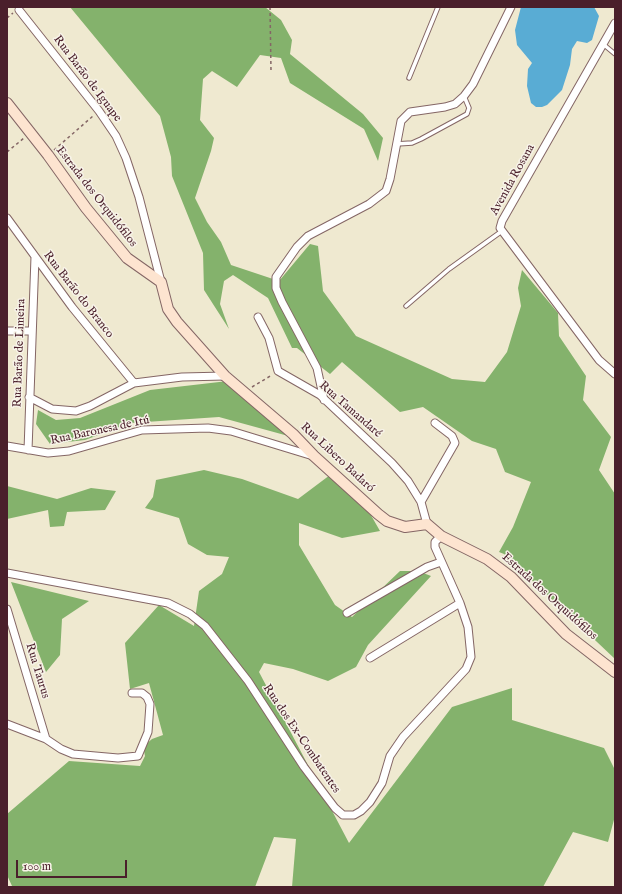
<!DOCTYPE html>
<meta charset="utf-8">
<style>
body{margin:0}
#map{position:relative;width:622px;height:894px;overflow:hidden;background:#efe9d0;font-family:"IM FELL English",serif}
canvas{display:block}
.frame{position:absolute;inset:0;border:8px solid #4a1f2b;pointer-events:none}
.scale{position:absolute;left:16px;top:860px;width:111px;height:18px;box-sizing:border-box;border:2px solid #4a1f2b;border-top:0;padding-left:5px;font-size:12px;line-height:14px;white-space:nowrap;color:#4a1f2b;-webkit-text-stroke:3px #f7f3e8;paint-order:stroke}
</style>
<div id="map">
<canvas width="622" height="894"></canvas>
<div class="frame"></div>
<div class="scale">100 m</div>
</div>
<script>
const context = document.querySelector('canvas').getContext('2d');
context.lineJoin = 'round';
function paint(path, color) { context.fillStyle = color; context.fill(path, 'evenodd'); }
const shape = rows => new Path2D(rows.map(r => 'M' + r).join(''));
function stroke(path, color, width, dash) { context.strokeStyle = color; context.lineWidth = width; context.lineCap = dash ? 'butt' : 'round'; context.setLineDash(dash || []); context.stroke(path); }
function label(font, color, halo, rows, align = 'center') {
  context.font = font + ' "IM FELL English",serif'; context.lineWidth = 3; context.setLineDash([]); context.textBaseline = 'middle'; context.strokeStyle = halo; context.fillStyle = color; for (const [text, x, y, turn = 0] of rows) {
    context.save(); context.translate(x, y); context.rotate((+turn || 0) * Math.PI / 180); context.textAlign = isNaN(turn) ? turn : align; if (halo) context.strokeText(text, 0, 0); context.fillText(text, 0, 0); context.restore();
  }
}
paint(shape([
 [70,7,265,7,281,20,292,40,290,54,363,114,383,138,378,161,364,129,290,83,281,58,260,55,237,87,212,71,203,79,200,120,214,138,211,151,195,198,207,222,221,242,231,265,279,281,310,244,318,246,323,291,356,336,452,379,485,382,507,352,521,306,518,288,522,270,558,313,559,336,586,376,583,400,611,437,599,470,615,494,615,659,504,554,499,552,513,527,531,482,505,472,496,449,472,441,423,407,400,412,342,362,330,374,297,348,292,348,268,298,233,275,224,281,220,304,229,329,204,290,203,253,172,176,171,157,160,116],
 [228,381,292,437,219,417,131,423,85,440,50,444,36,424,38,410,56,420,80,418,150,390],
 [204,470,242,479,298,499,330,475,368,510,380,531,342,538,299,523,299,545,335,605,352,617,400,571,418,571,431,576,368,645,356,667,328,681,293,669,264,663,259,672,349,843,452,707,512,688,512,720,604,748,615,770,615,816,608,842,573,832,543,887,292,887,296,839,274,837,255,887,7,887,12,886,7,875,7,814,69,761,140,766,145,756,144,751,145,745,152,739,163,735,149,683,130,689,125,643,159,605,194,626,199,591,222,574,229,557,207,555,188,544,179,518,145,508,153,497,156,480],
 [7,486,57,499,91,488,116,491,105,510,67,512,64,526,50,527,48,510,7,519],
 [11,582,89,601,62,619,60,655,46,672]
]), '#84b26c');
paint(shape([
 [521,7,594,7,599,16,592,40,587,43,577,41,572,49,570,65,562,90,547,105,542,107,536,107,531,103,527,86,528,69,532,63,517,45,515,30]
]), '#59acd4');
const lane = shape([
 [603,44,615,54],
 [409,78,438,7],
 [396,144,412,143,421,139,467,114,469,108,464,96],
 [406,306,449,269,502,231]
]);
const street = shape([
 [19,10,99,111,116,136,126,158,139,197,161,282],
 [615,23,502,221,500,228,599,360,615,374],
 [7,218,72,307,134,383],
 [258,317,269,338,278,371,320,395,392,463,408,481,421,502,427,524],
 [7,331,32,331],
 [29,397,52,409,76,411,90,406,134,383,182,377,225,376],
 [324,400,317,368,282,302,276,288,276,277,297,247,308,236,369,204,386,191,390,179,401,121,410,112,445,107,455,104,464,96,473,84,511,7],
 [7,446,48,453,69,451,142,430,208,428,231,431,313,456],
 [28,450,35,257],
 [421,502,455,443,452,436,435,423],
 [7,573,168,603,190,614,205,626,248,681,304,767,335,808,343,815,354,815,361,811,370,802,382,783,390,756,403,737,466,669,471,657,468,627,460,603,435,547,435,542,441,536],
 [7,609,46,739],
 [347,613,427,567,441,562],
 [370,658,460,603],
 [7,724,46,739,61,749,73,754,118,758,138,756,148,732,150,704,147,697,142,693,132,693]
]);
const secondary = shape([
 [7,103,48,155,86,208,127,258,161,282,168,309,177,322,225,376,293,434,314,456,378,514,387,521,405,527,427,524,441,536,487,559,511,577,566,634,615,672]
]);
stroke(lane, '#846665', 5.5);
stroke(street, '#846665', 9);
stroke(secondary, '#846665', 12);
stroke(shape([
 [270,7,271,71],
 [7,18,13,13],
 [54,150,93,116],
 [7,152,24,138],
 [252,387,272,375]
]), '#846665', 1.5, [3, 3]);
stroke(lane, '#fff', 3.5);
stroke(street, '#fff', 7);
stroke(secondary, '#fde4d0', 10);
label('12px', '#4a1f2b', '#f7f3e8', [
 ["Rua Barão de Iguape",87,79,53],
 ["Avenida Rosana",513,180,-61],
 ["Estrada dos Orquidófilos",96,197,52],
 ["Rua Barão do Branco",78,295,52],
 ["Rua Barão de Limeira",20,353,-88],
 ["Rua Tamandaré",350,410,41],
 ["Rua Baronesa de Itú",100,431,-12],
 ["Rua Libero Badaró",337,458,43],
 ["Estrada dos Orquidófilos",549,597,42],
 ["Rua Taurus",37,671,73],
 ["Rua dos Ex-Combatentes",301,739,56]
]);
</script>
